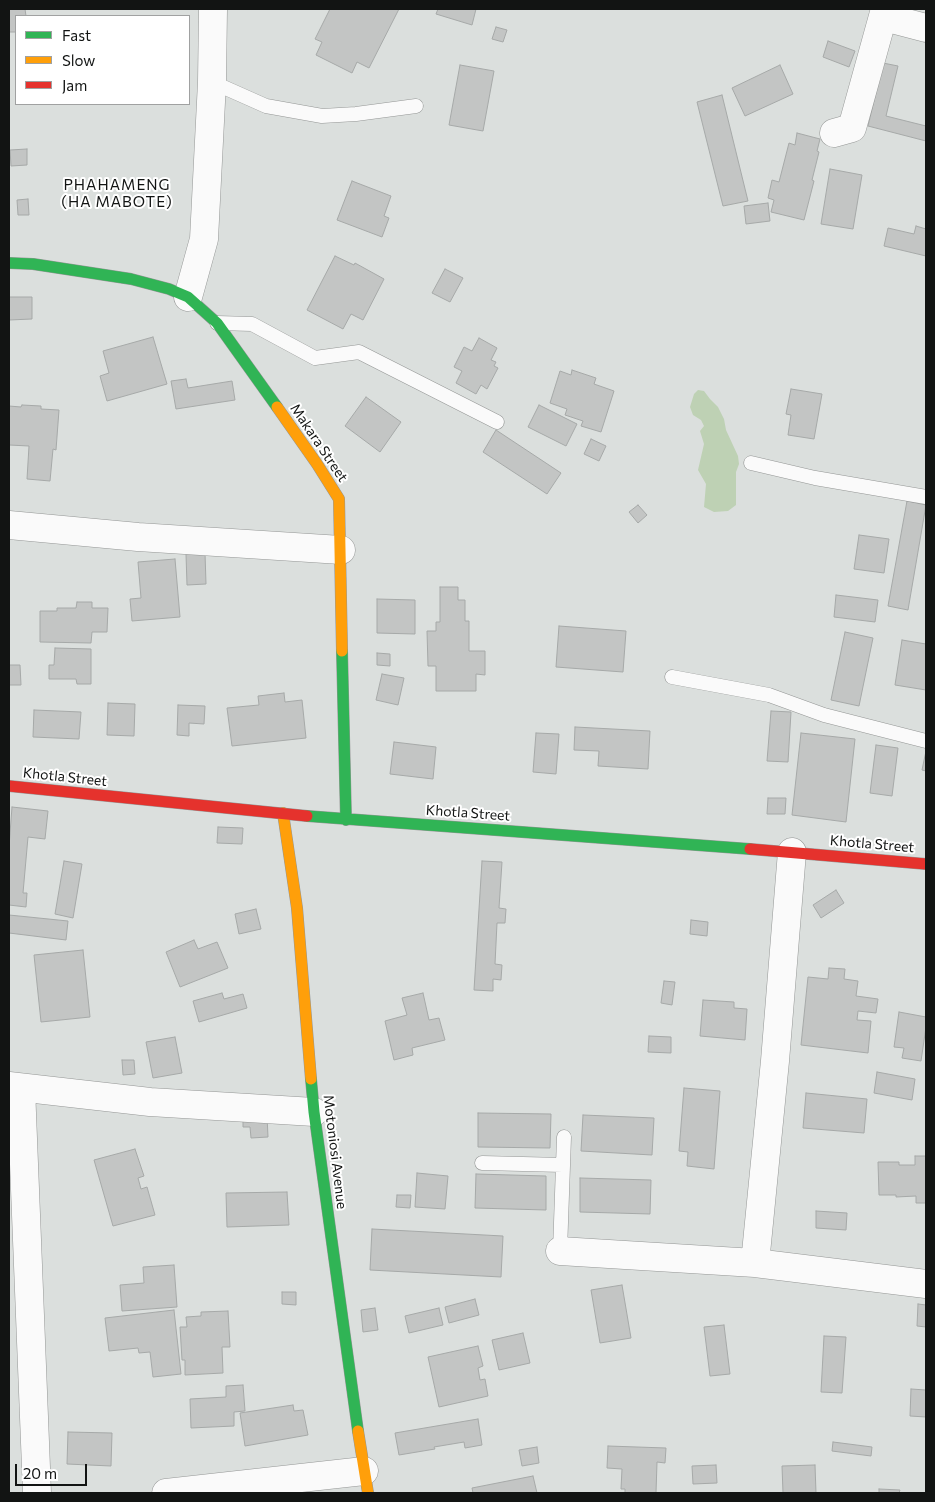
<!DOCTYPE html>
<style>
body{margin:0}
#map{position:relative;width:935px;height:1502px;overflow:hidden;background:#dbdfdd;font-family:Commissioner,sans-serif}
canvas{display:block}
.frame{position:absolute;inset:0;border:10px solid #121413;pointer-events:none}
.legend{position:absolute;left:15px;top:15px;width:175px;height:90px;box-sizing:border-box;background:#fff;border:1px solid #a0a1a1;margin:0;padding:6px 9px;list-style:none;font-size:15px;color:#121413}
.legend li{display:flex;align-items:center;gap:10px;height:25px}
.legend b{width:25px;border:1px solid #a0a1a1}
.scale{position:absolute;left:15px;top:1464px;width:72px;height:22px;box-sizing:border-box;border:2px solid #121413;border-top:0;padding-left:6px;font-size:15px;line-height:18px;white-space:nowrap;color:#121413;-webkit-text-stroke:4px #fff;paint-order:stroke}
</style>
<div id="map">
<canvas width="935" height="1502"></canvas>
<div class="frame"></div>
<ul class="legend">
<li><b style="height:6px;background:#30b455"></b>Fast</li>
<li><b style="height:6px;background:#ff9f0a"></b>Slow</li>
<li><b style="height:6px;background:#e5322d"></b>Jam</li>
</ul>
<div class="scale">20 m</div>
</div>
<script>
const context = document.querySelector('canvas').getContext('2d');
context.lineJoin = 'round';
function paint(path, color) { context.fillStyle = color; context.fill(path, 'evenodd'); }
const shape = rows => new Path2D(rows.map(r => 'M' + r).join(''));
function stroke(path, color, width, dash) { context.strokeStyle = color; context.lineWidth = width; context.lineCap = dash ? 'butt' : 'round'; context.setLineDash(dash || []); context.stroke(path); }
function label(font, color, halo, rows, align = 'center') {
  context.font = font + ' Commissioner,sans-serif'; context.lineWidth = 4; context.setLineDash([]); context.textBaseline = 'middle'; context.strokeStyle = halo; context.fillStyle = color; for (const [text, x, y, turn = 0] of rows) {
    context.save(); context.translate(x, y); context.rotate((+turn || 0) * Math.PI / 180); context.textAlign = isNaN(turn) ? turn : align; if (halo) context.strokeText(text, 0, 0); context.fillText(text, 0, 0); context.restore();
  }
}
paint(shape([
 [698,390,704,391,710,399,718,407,724,419,726,430,738,456,739,464,736,472,736,505,728,511,714,512,704,507,706,484,698,470,704,444,700,431,704,426,701,420,693,415,690,407,694,394]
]), '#bed1b4');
const building = shape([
 [9,9,25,9,26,16,16,16,16,32,9,32,9,9],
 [330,9,399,9,369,68,357,62,352,73,316,55,322,42,315,39,330,9],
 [438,9,476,9,472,25,436,14,438,9],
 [496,27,507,30,503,42,492,39,496,27],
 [828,41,855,51,849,67,823,57,828,41],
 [883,63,898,66,886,116,926,126,926,141,868,126,883,63],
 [460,65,494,71,483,131,449,125,460,65],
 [780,65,793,94,745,116,732,88,780,65],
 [722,95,748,201,723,206,697,102,722,95],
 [797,133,820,139,817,151,819,152,812,180,814,181,804,220,771,212,774,200,768,198,772,180,779,182,789,143,795,145,797,133],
 [27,149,27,165,11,166,10,150,27,149],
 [830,169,862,175,853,229,821,224,830,169],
 [352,181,391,196,384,216,389,218,382,237,337,220,352,181],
 [28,199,29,215,18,215,17,200,28,199],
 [768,203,770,221,746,224,744,206,768,203],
 [916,226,926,229,926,256,884,246,888,228,914,234,916,226],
 [335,256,354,265,355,263,384,279,363,320,351,314,343,329,307,310,335,256],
 [445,269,463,278,450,302,432,293,445,269],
 [9,297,32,297,32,319,9,320,9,297],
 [153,337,167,384,107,401,100,376,109,373,103,351,153,337],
 [479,338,497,348,491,360,496,362,494,366,498,368,487,389,481,385,476,394,456,383,462,371,454,367,464,347,472,351,479,338],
 [572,370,596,378,594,384,614,391,601,432,581,426,583,421,565,415,567,409,550,403,560,371,571,375,572,370],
 [186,379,188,388,232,381,235,400,176,409,171,381,186,379],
 [791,389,822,394,814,439,788,435,791,415,786,414,791,389],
 [366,397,401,422,380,452,345,426,366,397],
 [22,405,41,406,41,409,59,410,56,450,53,449,50,481,27,479,29,446,9,445,9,406,21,407,22,405],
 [539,405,577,424,566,446,528,427,539,405],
 [496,430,561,473,547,494,483,452,496,430],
 [591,439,606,446,599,461,584,454,591,439],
 [907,501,926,505,908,610,888,606,907,501],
 [638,505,647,515,638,523,629,512,638,505],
 [859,535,889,539,884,573,854,569,859,535],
 [205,553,206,584,187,585,186,554,205,553],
 [175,559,180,617,132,621,130,599,141,598,138,562,175,559],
 [440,587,458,587,458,600,465,600,465,621,469,621,469,651,485,651,485,675,476,674,476,691,436,691,436,666,428,666,427,631,436,631,436,622,440,622,440,587],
 [836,595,878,600,875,622,834,617,836,595],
 [377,599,415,600,415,634,377,633,377,599],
 [77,602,92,602,92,608,108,608,107,632,92,632,91,643,40,642,40,611,57,611,57,608,76,608,77,602],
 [559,626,626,631,623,672,556,667,559,626],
 [845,632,873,638,859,706,831,700,845,632],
 [902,640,926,644,926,690,895,685,902,640],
 [55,648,91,649,91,684,77,684,76,679,49,679,49,665,54,665,55,648],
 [377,653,390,654,390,666,377,665,377,653],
 [9,665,20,665,21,685,9,685,9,665],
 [382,674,404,678,398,705,376,700,382,674],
 [284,693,285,702,302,700,306,738,232,746,227,708,259,705,258,696,284,693],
 [108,703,135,704,134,736,107,735,108,703],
 [178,705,205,706,204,724,189,723,189,736,177,735,178,705],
 [34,710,81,712,79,739,33,737,34,710],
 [771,711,791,712,788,762,767,761,771,711],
 [575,727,650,731,648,769,598,766,599,751,574,750,575,727],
 [536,733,559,734,556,774,533,772,536,733],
 [801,733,855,739,846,822,792,815,801,733],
 [394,742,436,747,433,779,390,774,394,742],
 [876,745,898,748,892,796,870,793,876,745],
 [926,751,926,771,922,770,926,751],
 [768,798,786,798,785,814,767,814,768,798],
 [12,807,48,811,45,839,28,837,23,893,27,893,26,907,9,905,9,847,12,807],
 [218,827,243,828,242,844,217,843,218,827],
 [64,861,82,864,73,918,55,914,64,861],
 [482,861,502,862,499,908,506,909,505,923,497,923,495,964,502,965,501,980,493,979,493,991,474,990,482,861],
 [836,890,844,903,821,918,813,905,836,890],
 [256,909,261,929,239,934,235,914,256,909],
 [9,915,68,921,66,940,9,933,9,915],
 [691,920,708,922,707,936,690,934,691,920],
 [194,940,198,949,217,942,228,968,180,987,166,952,194,940],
 [83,950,90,1017,41,1022,34,955,83,950],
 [829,968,845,969,844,979,858,981,856,996,878,999,876,1013,858,1011,857,1020,871,1021,868,1053,801,1045,808,977,828,979,829,968],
 [664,981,675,982,672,1005,661,1003,664,981],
 [222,993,224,999,243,994,247,1008,199,1022,193,1001,222,993],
 [423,993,429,1020,439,1018,445,1040,412,1048,413,1055,394,1060,385,1021,407,1015,402,998,423,993],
 [703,1000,734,1002,734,1008,747,1009,745,1040,700,1036,703,1000],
 [899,1012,926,1017,926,1027,921,1061,902,1058,904,1048,894,1047,899,1012],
 [649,1036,671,1037,671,1053,648,1052,649,1036],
 [175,1037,182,1073,153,1078,146,1042,175,1037],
 [122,1060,134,1060,135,1074,123,1075,122,1060],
 [877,1072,915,1079,912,1100,874,1093,877,1072],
 [684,1088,720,1091,714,1169,687,1166,688,1152,679,1151,684,1088],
 [806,1093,867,1099,864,1133,803,1128,806,1093],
 [478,1113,551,1114,550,1148,478,1147,478,1113],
 [583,1115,654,1118,652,1155,581,1151,583,1115],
 [243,1116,267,1116,268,1137,251,1138,250,1127,243,1127,243,1116],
 [135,1149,144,1176,138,1178,141,1189,147,1187,155,1215,113,1226,94,1160,135,1149],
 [915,1156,926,1156,926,1203,916,1203,916,1196,896,1197,896,1195,879,1195,878,1162,899,1162,899,1165,915,1165,915,1156],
 [417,1173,448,1176,445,1209,415,1207,417,1173],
 [476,1174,546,1176,546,1210,475,1208,476,1174],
 [580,1178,651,1180,650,1214,580,1212,580,1178],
 [287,1192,289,1225,227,1227,226,1193,287,1192],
 [397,1195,411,1195,410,1208,396,1207,397,1195],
 [816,1211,847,1213,846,1230,816,1228,816,1211],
 [372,1229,503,1236,501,1277,370,1270,372,1229],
 [174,1265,177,1307,122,1311,120,1285,144,1283,143,1267,174,1265],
 [622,1285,631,1338,600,1343,591,1290,622,1285],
 [282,1292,296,1292,296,1305,282,1304,282,1292],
 [475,1299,479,1315,449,1323,445,1307,475,1299],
 [918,1304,926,1305,926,1327,917,1326,918,1304],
 [375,1308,378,1330,363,1332,361,1310,375,1308],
 [439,1308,443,1325,409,1333,405,1316,439,1308],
 [174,1310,181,1374,153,1377,150,1352,139,1353,138,1348,109,1351,105,1318,174,1310],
 [228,1311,230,1347,222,1347,223,1373,185,1375,185,1360,182,1360,180,1327,187,1327,186,1317,201,1316,201,1312,228,1311],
 [724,1325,730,1374,710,1376,704,1327,724,1325],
 [523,1333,530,1363,499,1370,492,1340,523,1333],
 [824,1336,846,1337,842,1393,821,1392,824,1336],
 [478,1346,483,1366,478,1368,480,1380,485,1379,488,1396,439,1407,428,1357,478,1346],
 [243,1385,245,1411,234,1412,234,1426,191,1428,190,1399,226,1397,226,1386,243,1385],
 [911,1389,926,1390,926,1417,910,1416,911,1389],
 [293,1405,294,1411,303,1410,308,1435,245,1446,240,1413,293,1405],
 [478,1419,482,1445,465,1448,464,1442,434,1447,435,1449,399,1455,395,1433,478,1419],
 [68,1432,112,1433,111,1466,67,1464,68,1432],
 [833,1442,872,1447,871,1456,832,1451,833,1442],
 [608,1446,666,1448,665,1463,657,1462,656,1493,625,1493,625,1489,621,1489,622,1469,607,1468,608,1446],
 [537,1447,539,1463,522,1466,519,1450,537,1447],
 [716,1465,717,1483,693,1484,692,1466,716,1465],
 [815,1465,816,1493,783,1493,782,1466,815,1465],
 [533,1476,537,1493,473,1493,472,1488,533,1476],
 [879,1489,900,1490,899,1493,879,1493,879,1489]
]);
paint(building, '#c3c5c4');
stroke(building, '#a6a9a8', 1);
const lane = shape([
 [212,82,266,106,322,116,356,114,416,106],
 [217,323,252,324,315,358,359,352,497,422],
 [751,463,815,478,926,497],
 [672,677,769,695,824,715,926,741],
 [482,1163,563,1165],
 [560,1251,564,1137]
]);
const street = shape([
 [884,17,926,28],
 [834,133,852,128,885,9],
 [188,297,204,239,212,82,213,9],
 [9,525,138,537,341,550],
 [9,1086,150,1102,314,1112],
 [21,1088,37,1493],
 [560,1251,755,1263,926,1284],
 [755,1263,775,1061,792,852],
 [166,1493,364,1471]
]);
const fast = shape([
 [9,263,33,264,131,279,169,289,188,297,217,323,277,407],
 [342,651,346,820],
 [307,816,750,849],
 [311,1079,314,1112,358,1431]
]);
const slow = shape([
 [277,407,317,464,339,499,342,651],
 [283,813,297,908,311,1079],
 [358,1431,368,1493]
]);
const jam = shape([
 [9,786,307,816],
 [750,849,926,864]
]);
stroke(lane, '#949695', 15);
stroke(street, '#949695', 29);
stroke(fast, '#949695', 12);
stroke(slow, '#949695', 12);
stroke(jam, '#949695', 12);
stroke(lane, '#fafafa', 14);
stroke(street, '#fafafa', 28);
stroke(fast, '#30b455', 11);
stroke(slow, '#ff9f0a', 11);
stroke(jam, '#e5322d', 11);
label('14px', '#121413', '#fff', [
 ["Makara Street",319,443,56],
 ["Khotla Street",65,777,6],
 ["Khotla Street",468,813,4],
 ["Khotla Street",872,844,5],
 ["Motoniosi Avenue",335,1152,83]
]);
context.letterSpacing = '1px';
label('15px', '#121413', '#fff', [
 ["PHAHAMENG",117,185],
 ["(HA MABOTE)",117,202]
]);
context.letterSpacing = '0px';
</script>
